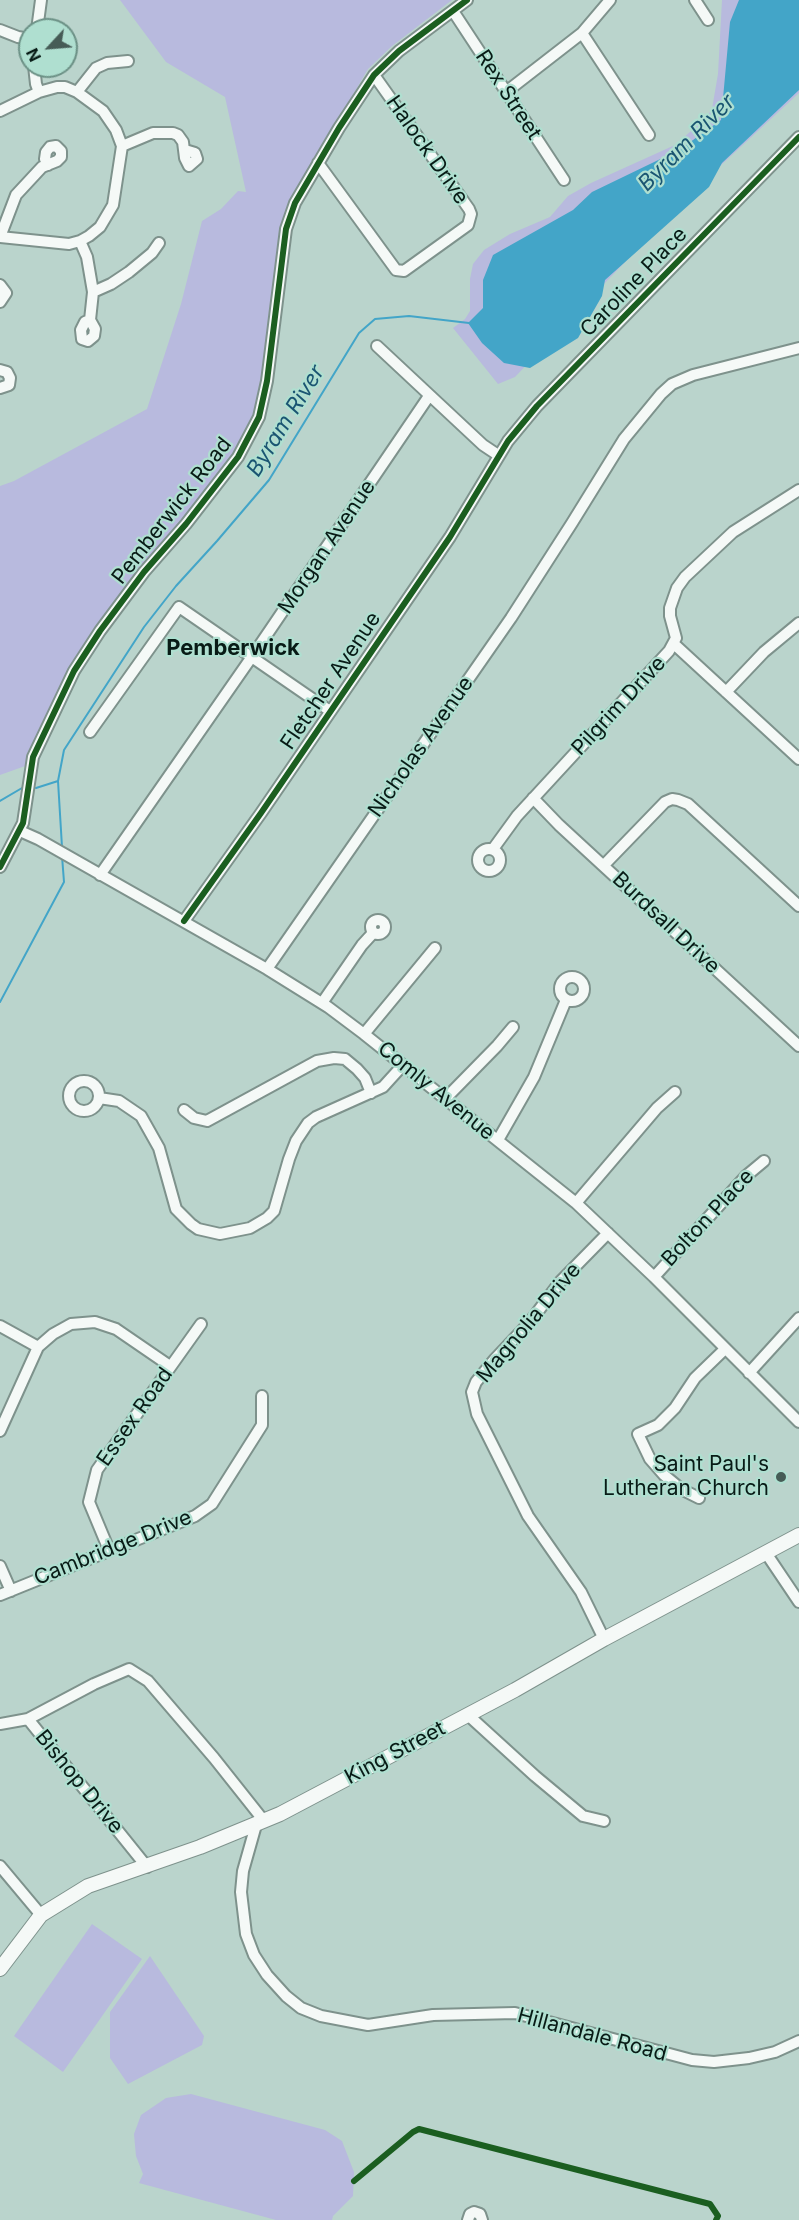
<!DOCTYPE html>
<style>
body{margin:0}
#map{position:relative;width:799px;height:2220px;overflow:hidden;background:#bad4cc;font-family:Inter,sans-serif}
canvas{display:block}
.north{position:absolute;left:18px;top:18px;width:60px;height:60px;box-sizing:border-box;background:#afdfd0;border:2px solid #6c9186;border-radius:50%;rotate:244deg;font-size:16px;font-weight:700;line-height:24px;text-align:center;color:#081b16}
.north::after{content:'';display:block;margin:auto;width:21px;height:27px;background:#465c56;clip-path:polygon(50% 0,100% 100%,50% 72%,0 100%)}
</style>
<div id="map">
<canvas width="799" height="2220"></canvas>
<div class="north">N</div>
</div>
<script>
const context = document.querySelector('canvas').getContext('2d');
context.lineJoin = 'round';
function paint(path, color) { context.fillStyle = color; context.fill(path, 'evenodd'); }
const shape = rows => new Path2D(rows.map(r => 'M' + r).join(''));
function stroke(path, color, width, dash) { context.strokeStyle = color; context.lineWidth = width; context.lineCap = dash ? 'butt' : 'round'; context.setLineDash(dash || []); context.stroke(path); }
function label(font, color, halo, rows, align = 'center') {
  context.font = font + ' Inter,sans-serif'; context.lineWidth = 4.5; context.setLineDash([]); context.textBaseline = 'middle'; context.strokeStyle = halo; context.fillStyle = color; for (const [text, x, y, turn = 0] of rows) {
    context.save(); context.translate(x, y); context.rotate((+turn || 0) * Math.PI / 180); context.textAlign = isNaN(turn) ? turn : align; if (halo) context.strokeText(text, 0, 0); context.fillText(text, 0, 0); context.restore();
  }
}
paint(shape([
 [120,0,452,0,392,46,368,69,287,209,277,250,259,394,253,417,238,449,83,647,74,661,28,765,0,775,0,486,14,481,147,409,181,304,202,221,221,209,238,191,246,192,225,97,166,62],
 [722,0,799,0,799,93,692,192,515,377,498,384,453,328,465,319,470,311,470,279,473,264,484,250,510,234,550,217,568,196,591,183,675,145,706,118,712,109,718,74],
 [92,1924,142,1959,63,2072,14,2036],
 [150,1956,204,2036,202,2045,128,2084,110,2058,110,2012],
 [191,2094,325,2130,342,2141,354,2172,353,2196,333,2216,332,2220,276,2220,139,2183,143,2174,136,2156,134,2134,141,2115,166,2098]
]), '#b8bade');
paint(shape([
 [739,0,799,0,799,90,722,163,709,187,605,280,602,296,578,338,530,368,504,363,482,343,468,323,483,308,483,280,493,255,573,210,592,192,679,150,721,120,730,22]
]), '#43a5c8');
stroke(shape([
 [36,788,58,781],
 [0,801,22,788],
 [62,847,58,781,64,750,144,627,176,586,217,541,269,480,359,333,375,319,409,316,469,323],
 [0,1002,64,882,62,856]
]), '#43a5c8', 2);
const street = shape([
 [695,0,708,20],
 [453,11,564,180],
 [0,30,18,37,30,39],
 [37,30,41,0],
 [582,33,649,135],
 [34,66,36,84,39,92],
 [77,92,96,68,107,63,128,61],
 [506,92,582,33,610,0],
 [0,111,39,92,57,87,65,87,77,92,103,111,116,130,122,146,113,205,100,227,89,236,80,241,69,244,0,237],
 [122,146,153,133,173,133,178,135,183,142,185,158,189,166,197,159,195,153,185,150],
 [318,163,396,270,404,271,468,225,471,214,469,209,374,75],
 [0,237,16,195,42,167,57,161,61,157,61,151,56,146,50,147,46,152,45,159,48,165],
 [80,241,87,257,93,292,90,320,85,322,81,330,82,339,88,341,94,336,95,329,90,320],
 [0,285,6,293,0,302],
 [93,292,111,284,129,272,152,253,159,243],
 [377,346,483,445,498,455],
 [0,370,7,372,10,378,9,385,0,388],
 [674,644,799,759],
 [726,692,764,652,799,623],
 [90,732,179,607,330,711],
 [533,798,559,825,799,1046],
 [20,831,38,839,267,969,328,1007,364,1034,576,1203,654,1277,799,1422],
 '478 860a11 11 0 1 1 22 0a11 11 0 1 1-22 0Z',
 [493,849,517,816,669,651,676,638,670,616,670,608,677,588,685,577,733,532,799,490],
 [604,865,665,802,672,799,678,800,688,804,799,906],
 [0,867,23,823,33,757,74,671,100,631,144,572,186,524,238,457,259,417,267,381,286,229,295,203,339,128,374,75,399,51,467,0],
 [100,875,251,658,429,396],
 '371 927a7 7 0 1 1 14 0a7 7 0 1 1-14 0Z',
 [184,921,261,813,450,537,508,441,537,406,799,137],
 [267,969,511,618,572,523,624,439,661,394,672,384,693,375,799,348],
 '560 989a12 12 0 1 1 24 0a12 12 0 1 1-24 0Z',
 [322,1003,362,945,373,933],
 [364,1034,435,948],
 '69 1096a15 15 0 1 1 30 0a15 15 0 1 1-30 0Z',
 [99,1098,119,1101,141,1116,159,1148,176,1209,191,1224,198,1229,220,1234,250,1228,267,1218,274,1211,289,1159,296,1141,308,1123,316,1117,383,1087,403,1065],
 [445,1099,497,1046,513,1027],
 [184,1110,194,1118,207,1121,317,1061,334,1058,345,1059,357,1069,365,1078,371,1093],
 [498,1140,534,1077,566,1000],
 [576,1203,657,1108,675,1092],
 [654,1277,746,1176,764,1161],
 [0,1326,38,1347],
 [749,1373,799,1318],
 [0,1431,38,1347,53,1334,71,1324,95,1322,116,1329,170,1366],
 [699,1498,681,1489,664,1475,650,1459,638,1434,658,1425,675,1408,695,1378,725,1349],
 [109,1550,89,1502,97,1470,201,1324],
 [766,1553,799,1602],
 [0,1566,11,1591],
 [0,1595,195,1516,212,1504,262,1425,262,1396],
 [604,1639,581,1592,528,1516,477,1414,472,1392,476,1382,495,1359,530,1322,560,1282,608,1233],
 [468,1715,535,1776,583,1816,604,1821],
 [28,1719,94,1684,129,1669,148,1681,214,1758,264,1821],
 [0,1724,28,1719,147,1867],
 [256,1825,243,1871,241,1892,246,1934,254,1955,267,1975,286,1996,301,2008,321,2016,368,2025,433,2015,515,2013,692,2060,714,2062,749,2058,775,2052,799,2041],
 [0,1866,41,1915],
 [468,2220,470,2214,474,2212,480,2214,482,2220]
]);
const secondary = shape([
 [0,1969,41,1915,88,1886,200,1847,280,1814,515,1690,604,1639,799,1535]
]);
stroke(street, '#7e928c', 14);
stroke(secondary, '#7e928c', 16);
stroke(street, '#f5f9f7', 10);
stroke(secondary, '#f5f9f7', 14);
stroke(shape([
 [0,867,23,823,33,757,74,671,100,631,144,572,186,524,238,457,259,417,267,381,286,229,295,203,339,128,374,75,399,51,467,0],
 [184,921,261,813,450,537,508,441,537,406,799,137],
 [354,2181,413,2132,419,2129,710,2204,718,2216,716,2220]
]), '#1b5e20', 6);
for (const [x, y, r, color] of [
 [781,1477,6,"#465c56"]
]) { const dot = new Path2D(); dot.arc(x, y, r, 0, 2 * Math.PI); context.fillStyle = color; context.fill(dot); stroke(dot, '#afdfd0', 2); }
label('21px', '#081b16', '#afdfd0', [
 ["Rex Street",508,95,57],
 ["Halock Drive",427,150,55],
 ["Caroline Place",634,282,-46],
 ["Pemberwick Road",172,511,-52],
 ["Morgan Avenue",327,547,-56],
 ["Fletcher Avenue",331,681,-56],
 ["Pilgrim Drive",619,706,-47],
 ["Nicholas Avenue",421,747,-55],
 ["Burdsall Drive",666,923,43],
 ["Comly Avenue",436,1091,39],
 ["Bolton Place",708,1218,-47],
 ["Magnolia Drive",529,1323,-50],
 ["Essex Road",135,1417,-55],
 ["Cambridge Drive",113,1548,-22],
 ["King Street",395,1753,-28],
 ["Bishop Drive",79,1782,51],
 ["Hillandale Road",592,2035,15]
]);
label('21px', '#081b16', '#afdfd0', [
 ["Saint Paul's",769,1465],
 ["Lutheran Church",769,1489]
], 'right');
label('italic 22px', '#1a5572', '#afdfd0', [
 ["Byram River",687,143,-45],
 ["Byram River",286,421,-58]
]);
label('bold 22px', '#081b16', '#afdfd0', [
 ["Pemberwick",233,648]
]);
</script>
